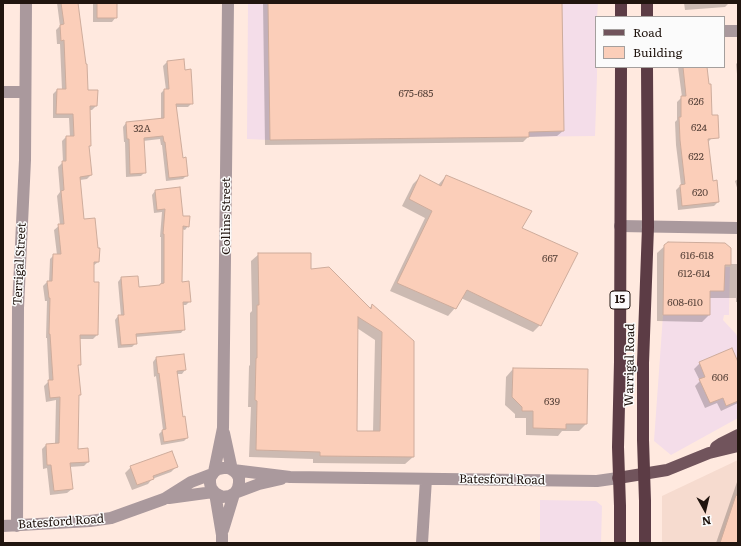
<!DOCTYPE html>
<style>
body{margin:0}
#map{position:relative;width:741px;height:546px;overflow:hidden;background:#ffe9df;font-family:Literata,serif}
canvas{display:block}
.frame{position:absolute;inset:0;border:4px solid #21150f;pointer-events:none}
.legend{position:absolute;left:595px;top:16px;width:130px;height:52px;box-sizing:border-box;background:#fbfbfb;border:1px solid #a49f9d;margin:0;padding:5px 7px;list-style:none;font-size:12px;color:#21150f}
.legend li{display:flex;align-items:center;gap:8px;height:20px}
.legend b{width:20px;border:1px solid #a49f9d}
.north{position:absolute;left:685px;top:490px;width:40px;height:40px;-webkit-text-stroke:3px #fbfbfb;paint-order:stroke;rotate:172deg;font-size:11px;font-weight:700;line-height:16px;text-align:center;color:#21150f}
.north::after{content:'';display:block;margin:auto;width:14px;height:18px;background:#21150f;clip-path:polygon(50% 0,100% 100%,50% 72%,0 100%)}
</style>
<div id="map">
<canvas width="741" height="546"></canvas>
<div class="frame"></div>
<ul class="legend">
<li><b style="height:5px;background:#71545c"></b>Road</li>
<li><b style="height:11px;background:#fbceb9"></b>Building</li>
</ul>
<div class="north">N</div>
</div>
<script>
const context = document.querySelector('canvas').getContext('2d');
context.lineJoin = 'round';
function paint(path, color) { context.fillStyle = color; context.fill(path, 'evenodd'); }
const shape = rows => new Path2D(rows.map(r => 'M' + r).join(''));
function stroke(path, color, width, dash) { context.strokeStyle = color; context.lineWidth = width; context.lineCap = dash ? 'butt' : 'round'; context.setLineDash(dash || []); context.stroke(path); }
function label(font, color, halo, rows, align = 'center') {
  context.font = font + ' Literata,serif'; context.lineWidth = 3; context.setLineDash([]); context.textBaseline = 'middle'; context.strokeStyle = halo; context.fillStyle = color; for (const [text, x, y, turn = 0] of rows) {
    context.save(); context.translate(x, y); context.rotate((+turn || 0) * Math.PI / 180); context.textAlign = isNaN(turn) ? turn : align; if (halo) context.strokeText(text, 0, 0); context.fillText(text, 0, 0); context.restore();
  }
}
paint(shape([
 [248,3,598,3,597,17,596,17,596,67,597,67,597,76,595,136,270,140,247,139],
 [664,266,730,267,729,315,724,315,723,320,736,334,738,339,738,418,671,455,654,441,663,315],
 [540,500,596,501,602,506,601,543,540,543]
]), '#f4dde9');
paint(shape([
 [738,460,738,543,662,543,662,496]
]), '#f6dbcf');
paint(shape([
 [57,3,77,3,87,91,96,91,96,106,92,110,89,110,90,146,88,147,91,175,87,179,80,180,83,220,98,262,93,266,92,282,97,335,93,339,79,339,80,364,77,367,80,394,78,397,77,450,88,462,84,466,69,467,72,489,67,493,50,495,47,468,43,469,42,449,46,445,55,444,56,400,46,402,44,386,49,381,47,338,46,338,47,301,45,301,43,286,47,282,49,282,50,259,54,255,57,255,54,230,60,225,57,196,60,192,58,167,63,162,62,141,66,137,70,137,69,118,53,118,53,94,57,90,62,90,60,44,57,44,56,30,60,26],
 [93,3,116,3,116,17,112,22,93,22],
 [263,3,561,3,563,131,557,136,528,137,523,142,265,145],
 [684,3,728,3,728,4,725,7,685,10],
 [3,37,4,37,3,63],
 [183,61,192,103,188,107,176,107,182,159,187,175,183,179,166,181,162,145,161,145,160,139,143,141,144,173,141,176,126,177,125,142,124,142,123,127,126,123,161,120,161,93,164,90,166,90,163,66,167,62],
 [738,62,738,84,736,64],
 [678,67,706,67,712,138,708,142,712,182,718,202,714,206,678,210,676,190,681,185,676,145,675,122,677,120,677,102,682,97],
 [446,176,521,229,540,325,533,332,461,298,455,308,448,316,390,291,425,218,402,206,413,184,420,177,438,186,439,184],
 [738,179,738,191,735,181],
 [155,191,183,216,188,226,185,230,181,229,181,283,190,301,186,305,182,305,184,329,181,333,135,337,136,343,132,347,118,348,115,320,118,316,121,316,118,282,121,278,138,288,159,286,161,285,161,237,160,237,162,212,154,213,152,195],
 [668,243,730,264,738,264,738,302,736,302,736,298,709,298,709,315,702,322,657,321,657,253],
 [259,254,369,308,372,306,413,342,413,457,405,464,313,463,313,459,249,457,251,407,248,407,249,366,250,365,250,313,252,311,251,261],
 [357,328,375,340,373,432,356,432],
 [156,358,185,370,182,374,176,374,182,418,187,438,184,441,161,445,159,434,163,430,156,376,154,377,153,362],
 [700,363,738,364,738,403,721,411,717,403,705,408,695,386,700,381,694,369],
 [513,369,587,370,586,424,579,431,562,431,558,436,526,435,526,418,515,418,515,414,505,405,506,377],
 [131,467,176,467,171,472,152,479,148,484,132,490,125,473],
 [738,480,738,543,716,543,737,482]
]), '#0003');
const building = shape([
 [61,3,78,3,86,64,87,64,88,90,98,90,97,106,90,106,91,146,89,146,92,175,80,177,84,219,95,218,98,248,100,248,99,262,94,262,94,282,99,282,98,335,80,335,81,365,78,365,81,395,79,395,78,449,88,448,89,462,70,463,73,489,54,491,51,465,47,465,46,444,59,443,60,397,50,398,48,380,53,380,50,334,49,334,50,298,49,298,47,281,52,281,53,254,61,254,58,224,64,224,61,191,64,190,62,161,66,161,66,136,74,136,73,114,56,114,57,89,66,89,64,40,61,41,60,25,64,24,61,3],
 [97,3,117,3,117,18,97,18,97,3],
 [268,3,562,3,564,131,529,132,529,137,270,140,268,3],
 [184,59,185,70,191,69,192,85,193,104,176,104,183,158,186,157,188,176,169,178,165,142,164,142,163,136,144,138,146,173,130,174,129,139,127,139,126,122,164,118,164,89,169,89,167,61,184,59],
 [683,67,707,67,709,84,711,84,712,115,718,115,719,138,708,139,713,181,717,180,719,202,682,206,680,185,685,184,680,140,679,117,681,117,681,96,686,96,683,67],
 [420,175,441,186,446,175,532,211,522,228,578,253,541,326,467,290,456,309,397,283,432,211,409,199,420,175],
 [180,187,183,216,190,216,189,227,183,226,182,282,189,281,191,302,183,302,185,330,136,334,137,344,121,345,118,315,124,315,121,277,138,276,139,287,160,285,160,284,164,283,164,234,163,234,165,209,157,210,155,190,180,187],
 [668,242,725,243,731,248,731,265,725,265,724,291,710,291,710,315,663,315,664,245,668,242],
 [258,253,311,253,311,269,329,267,371,309,372,304,414,341,414,457,320,456,320,452,256,450,257,401,255,400,256,358,257,358,257,305,259,305,258,253],
 [358,317,382,332,380,431,357,431,358,317],
 [732,348,738,362,738,401,726,406,723,398,710,403,699,379,705,377,699,362,732,348],
 [184,354,186,370,177,371,183,417,185,416,188,438,164,442,162,430,166,429,159,373,158,374,156,357,184,354],
 [513,368,588,369,587,424,566,424,566,429,533,428,533,411,522,411,522,407,512,397,513,368],
 [172,451,178,467,153,476,154,479,137,485,130,466,172,451],
 [736,495,738,496,738,543,720,543,736,495]
]);
paint(building, '#fbceb9');
stroke(building, '#ceac9c', 1);
stroke(shape([
 [724,31,738,31],
 [3,92,25,92],
 [620,226,738,228],
 [224,433,232,470],
 [233,470,290,477,597,481,618,478],
 [214,472,223,428,228,3],
 [215,493,222,535,222,543],
 [235,493,238,488,239,483,239,478,237,474,233,470,228,468,223,468,218,469,214,472,210,478,210,483,211,488,215,493,222,497,230,496,235,493,259,484,281,479],
 [169,498,213,492],
 [3,526,90,521,111,518,164,499,191,482,212,474],
 [17,526,18,308,25,160,26,3],
 [223,530,234,494],
 [422,543,426,479]
]), '#aa999d', 12);
stroke(shape([
 [716,447,722,443,738,435],
 [618,478,667,470,709,453,738,446]
]), '#71545c', 12);
stroke(shape([
 [621,17,621,3],
 [647,17,647,3],
 [620,543,620,506,618,447,620,362,621,67],
 [645,543,645,501,643,440,643,363,648,227,647,67]
]), '#5c3c45', 12);
label('10px', '#58433a', null, [
 ["675-685",416,94],
 ["626",696,102],
 ["624",699,128],
 ["32A",142,129],
 ["622",696,157],
 ["620",700,193],
 ["616-618",697,256],
 ["667",550,259],
 ["612-614",694,274],
 ["608-610",685,303],
 ["606",720,378],
 ["639",552,402]
]);
for (const [x, y, w] of [
 [620,300,20]
]) { const box = new Path2D(); box.roundRect(x - w / 2, y - 9, w, 18, 3); context.fillStyle = '#fbfbfb'; context.fill(box); stroke(box, '#21150f', 1); }
label('bold 11px', '#21150f', null, [
 ["15",620,300]
]);
label('12px', '#21150f', '#fbfbfb', [
 ["Collins Street",226,216,-90],
 ["Terrigal Street",20,264,-87],
 ["Warrigal Road",630,365,-89],
 ["Batesford Road",502,480,1],
 ["Batesford Road",61,522,-4]
]);
</script>
